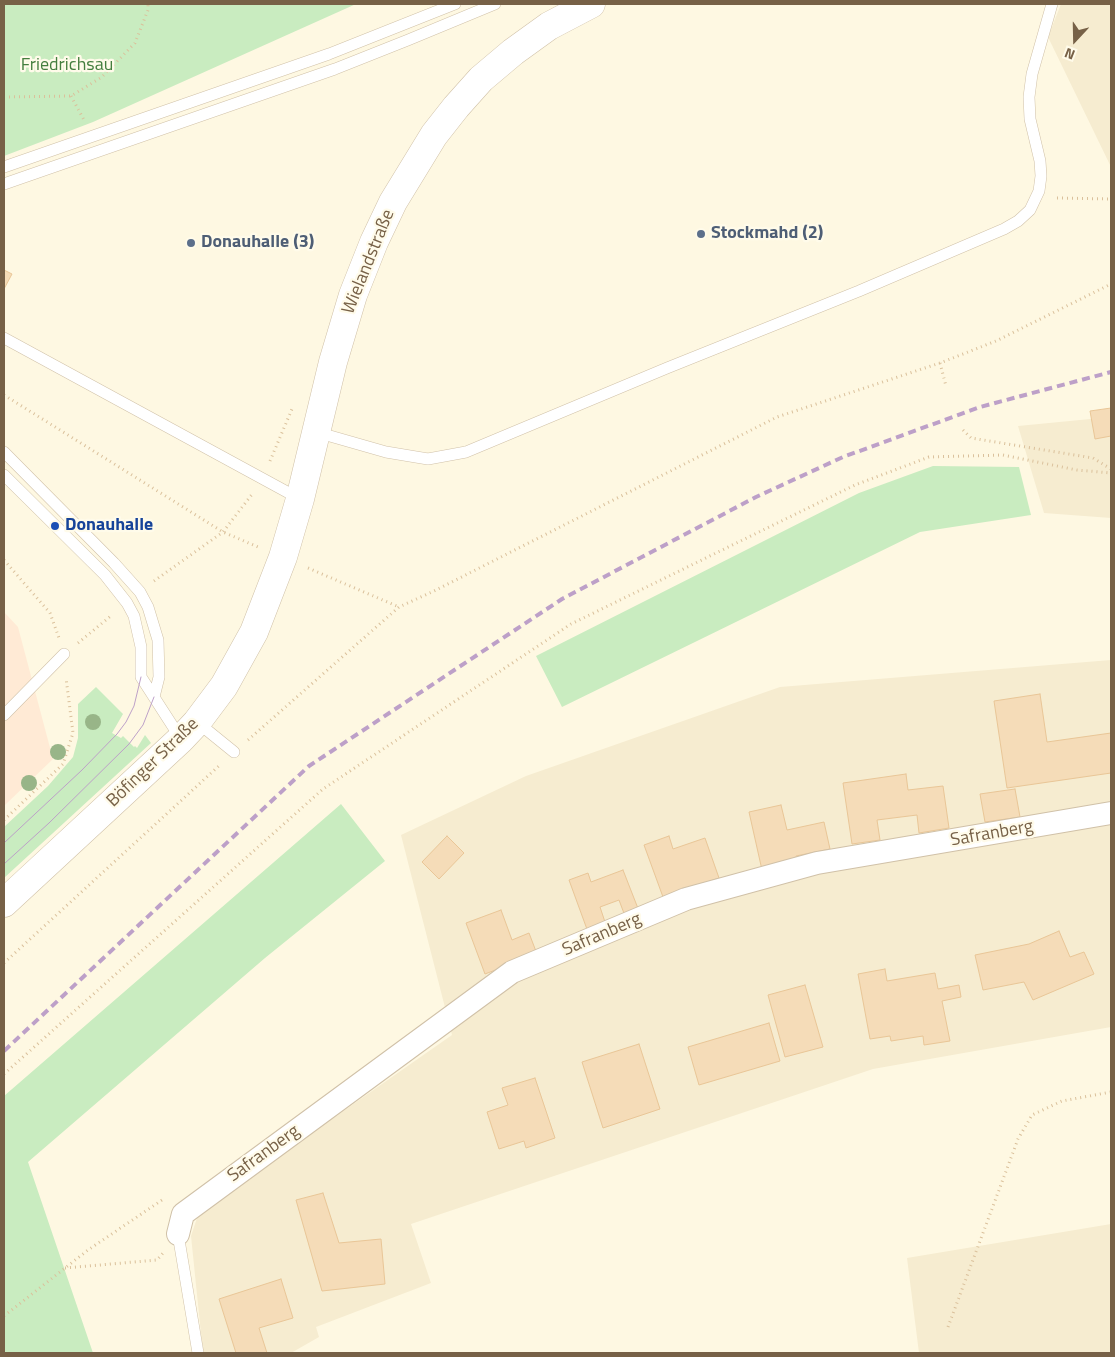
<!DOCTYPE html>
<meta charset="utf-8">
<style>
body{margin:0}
#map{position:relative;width:1115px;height:1357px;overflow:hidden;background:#fef8e2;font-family:"Titillium Web",sans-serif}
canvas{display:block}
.frame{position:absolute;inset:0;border:5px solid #776147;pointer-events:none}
.north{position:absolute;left:1050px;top:15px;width:50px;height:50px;-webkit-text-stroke:4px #fffbea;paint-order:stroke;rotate:201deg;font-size:14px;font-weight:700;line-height:20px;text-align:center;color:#776147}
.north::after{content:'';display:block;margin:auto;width:18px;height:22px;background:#776147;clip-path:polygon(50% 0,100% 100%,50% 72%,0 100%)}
</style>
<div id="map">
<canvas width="1115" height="1357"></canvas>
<div class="frame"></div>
<div class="north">N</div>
</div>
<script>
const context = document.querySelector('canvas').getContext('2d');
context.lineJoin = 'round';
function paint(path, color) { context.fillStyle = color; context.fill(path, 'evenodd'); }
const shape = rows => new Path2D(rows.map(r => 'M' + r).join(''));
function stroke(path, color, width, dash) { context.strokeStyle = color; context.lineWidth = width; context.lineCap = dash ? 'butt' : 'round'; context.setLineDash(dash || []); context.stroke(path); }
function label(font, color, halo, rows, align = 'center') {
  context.font = font + ' "Titillium Web",sans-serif'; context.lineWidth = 4.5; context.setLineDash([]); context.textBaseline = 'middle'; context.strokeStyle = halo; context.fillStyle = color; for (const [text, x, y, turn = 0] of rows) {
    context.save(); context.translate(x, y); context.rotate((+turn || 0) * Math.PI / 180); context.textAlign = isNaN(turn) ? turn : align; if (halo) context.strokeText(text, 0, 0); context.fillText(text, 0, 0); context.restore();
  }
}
paint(shape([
 [1061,4,1111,4,1111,167,1048,37],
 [1111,417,1111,518,1044,513,1018,426],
 [1111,660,1111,1027,873,1069,411,1224,431,1283,316,1327,319,1337,291,1353,203,1353,191,1236,199,1212,452,1035,401,835,526,776,780,687],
 [1111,1224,1111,1353,919,1353,907,1258]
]), '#f6ecd0');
paint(shape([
 [4,612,18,627,53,759,4,806]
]), '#ffead5');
paint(shape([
 [4,4,356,4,93,122,4,156],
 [933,466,1019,467,1031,515,920,532,562,707,536,656,859,493],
 [96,687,123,714,112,733,121,738,123,736,134,747,135,746,137,748,145,735,151,743,4,878,4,827,48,786,73,757,78,738,78,704],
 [341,804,385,861,265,958,28,1162,93,1353,4,1353,4,1096]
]), '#c9ecc0');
const building = shape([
 [4,270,12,274,4,289,4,270],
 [1111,408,1111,436,1095,439,1090,411,1111,408],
 [1040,694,1047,742,1111,733,1111,773,1007,788,994,701,1040,694],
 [906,774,908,790,943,786,949,828,919,833,917,815,877,820,880,840,852,844,843,783,906,774],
 [1015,789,1020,817,985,822,980,794,1015,789],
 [781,805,787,830,824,822,830,849,796,856,797,862,762,870,749,812,781,805],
 [447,836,464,853,439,879,422,862,447,836],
 [669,836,673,849,705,838,719,878,663,897,644,845,669,836],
 [623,870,639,911,625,916,619,900,600,907,606,925,588,932,569,880,588,873,591,882,623,870],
 [501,910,512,940,529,933,537,954,485,974,466,923,501,910],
 [1059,931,1070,957,1084,952,1094,974,1033,1000,1024,982,983,990,975,955,1029,944,1059,931],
 [885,969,887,981,935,973,938,989,959,985,961,997,942,1001,950,1041,924,1045,923,1036,891,1041,890,1036,870,1039,858,974,885,969],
 [805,985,823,1047,785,1057,768,995,805,985],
 [769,1023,780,1061,699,1085,688,1047,769,1023],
 [639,1044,660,1109,603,1128,582,1062,639,1044],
 [535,1078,555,1138,526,1148,524,1141,499,1149,487,1112,508,1105,502,1088,535,1078],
 [323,1193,339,1243,381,1239,385,1284,322,1291,296,1200,323,1193],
 [281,1279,293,1318,259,1328,267,1353,236,1353,219,1299,281,1279]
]);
paint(building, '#f5dcb8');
stroke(building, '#e9c697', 1);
const service = shape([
 [4,167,329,54,455,4],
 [4,184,335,69,408,40,495,4],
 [4,338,300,499],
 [316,432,386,452,428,459,466,452,667,368,859,291,1004,229,1018,221,1030,210,1039,191,1041,176,1040,161,1030,119,1029,97,1032,74,1052,4],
 [4,452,114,563,140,592,148,607,158,640,159,677,154,697],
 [4,475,105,575,127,603,134,616,141,647,141,677,181,739],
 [4,715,64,654],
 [197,722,234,752],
 [178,1234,198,1353]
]);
const minor = shape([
 [178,1234,183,1214,512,972,686,899,817,863,1111,813]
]);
const tertiary = shape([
 [4,903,181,739,197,722,224,686,254,632,283,557,300,499,333,362,353,295,374,242,393,202,434,135,456,107,481,79,513,52,549,26,591,4]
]);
stroke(service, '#d0c1a8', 12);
stroke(minor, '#d0c1a8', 24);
stroke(tertiary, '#d0c1a8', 29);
stroke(shape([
 [71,96,84,120],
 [4,97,71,96,102,77,135,43,148,10,148,4],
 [1057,198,1111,199],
 [940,363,946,386],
 [4,395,223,532,258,547],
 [963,430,971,438,1093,458,1111,469],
 [270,461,292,409],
 [4,560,50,613,59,638],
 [308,568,399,607],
 [154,581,223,532,253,493],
 [78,643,112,615],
 [248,740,399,607,434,591,777,417,940,363,996,341,1111,284],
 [4,820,63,764,73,733,66,678],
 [4,963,221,764],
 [4,1074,323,789,571,624,855,485,929,457,1003,455,1077,470,1111,473],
 [65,1268,157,1260,163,1253],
 [4,1316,88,1250,162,1200],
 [948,1327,1018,1139,1032,1115,1062,1101,1111,1092]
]), '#dac09b', 3, [1, 4]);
stroke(service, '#fff', 11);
stroke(minor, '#fff', 22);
stroke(tertiary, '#fff', 28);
stroke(shape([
 [4,843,82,770,117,734,126,722,134,706,141,677],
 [4,864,49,823,129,744,143,725,154,697]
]), '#bda0c8', 1);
stroke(shape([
 [4,1051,309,766,562,599,756,497,843,457,980,407,1111,372]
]), '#bda0c8', 4, [8, 5]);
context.fillStyle = '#98b588';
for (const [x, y] of [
 [93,722],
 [58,752],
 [29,783]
]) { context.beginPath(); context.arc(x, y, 8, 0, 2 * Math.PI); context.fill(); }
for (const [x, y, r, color] of [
 [701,234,5,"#5c6f8a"],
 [191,243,5,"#5c6f8a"],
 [55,526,5,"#1a4fb4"]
]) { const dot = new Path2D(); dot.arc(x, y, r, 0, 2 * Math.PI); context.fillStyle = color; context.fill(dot); stroke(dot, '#fffbea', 2); }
label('18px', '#447e3e', '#fffbea', [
 ["Friedrichsau",67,66]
]);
label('bold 18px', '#4e5e75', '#fffbea', [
 ["Stockmahd (2)",711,234],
 ["Donauhalle (3)",201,243]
], 'left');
label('18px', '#776147', '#fffbea', [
 ["Wielandstraße",369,262,-68],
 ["Böfinger Straße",153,763,-44],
 ["Safranberg",992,834,-10],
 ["Safranberg",602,935,-23],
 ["Safranberg",264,1154,-36]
]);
label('bold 18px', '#164399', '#fffbea', [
 ["Donauhalle",65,526]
], 'left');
</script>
